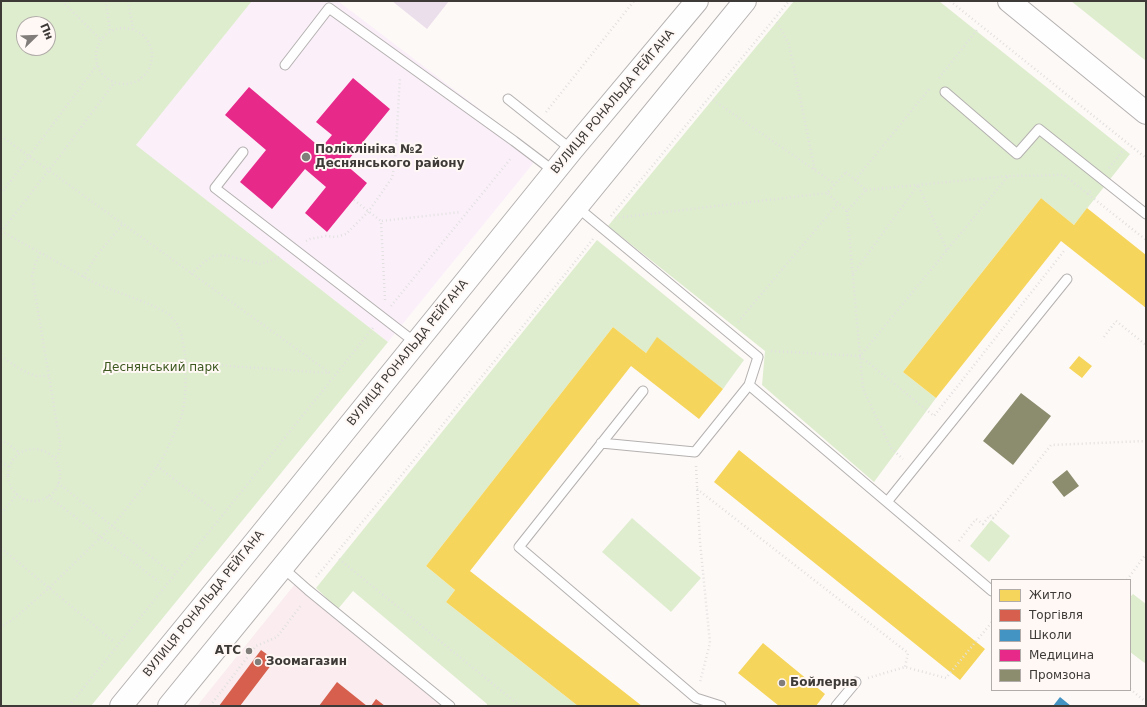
<!DOCTYPE html>
<meta charset="utf-8">
<style>
body{margin:0}
#map{position:relative;width:1147px;height:707px;overflow:hidden;background:#fdf9f7;font-family:"DejaVu Sans",sans-serif}
canvas{display:block}
.frame{position:absolute;inset:0;border:2px solid #3d3a38;pointer-events:none}
.legend{position:absolute;left:991px;top:579px;width:140px;height:112px;box-sizing:border-box;background:#fff8f5;border:1px solid #b1aca9;margin:0;padding:5px 7px;list-style:none;font-size:12px;color:#3d3a38}
.legend li{display:flex;align-items:center;gap:8px;height:20px}
.legend b{width:20px;border:1px solid #b1aca9}
.north{position:absolute;left:16px;top:16px;width:40px;height:40px;box-sizing:border-box;background:#fff8f5;border:1px solid #b1aca9;border-radius:50%;rotate:67deg;font-size:11px;font-weight:700;line-height:16px;text-align:center;color:#3d3a38}
.north::after{content:'';display:block;margin:auto;width:14px;height:18px;background:#807d7b;clip-path:polygon(50% 0,100% 100%,50% 72%,0 100%)}
</style>
<div id="map">
<canvas width="1147" height="707"></canvas>
<div class="frame"></div>
<ul class="legend">
<li><b style="height:11px;background:#f6d55c"></b>Житло</li>
<li><b style="height:11px;background:#d6604d"></b>Торгівля</li>
<li><b style="height:11px;background:#4393c3"></b>Школи</li>
<li><b style="height:11px;background:#e7298a"></b>Медицина</li>
<li><b style="height:11px;background:#8c8c6e"></b>Промзона</li>
</ul>
<div class="north">Пн</div>
</div>
<script>
const context = document.querySelector('canvas').getContext('2d');
context.lineJoin = 'round';
function paint(path, color) { context.fillStyle = color; context.fill(path, 'evenodd'); }
const shape = rows => new Path2D(rows.map(r => 'M' + r).join(''));
function stroke(path, color, width, dash) { context.strokeStyle = color; context.lineWidth = width; context.lineCap = dash ? 'butt' : 'round'; context.setLineDash(dash || []); context.stroke(path); }
function label(font, color, halo, rows, align = 'center') {
  context.font = font + ' "DejaVu Sans",sans-serif'; context.lineWidth = 4; context.setLineDash([]); context.textBaseline = 'middle'; context.strokeStyle = halo; context.fillStyle = color; for (const [text, x, y, turn = 0] of rows) {
    context.save(); context.translate(x, y); context.rotate((+turn || 0) * Math.PI / 180); context.textAlign = isNaN(turn) ? turn : align; if (halo) context.strokeText(text, 0, 0); context.fillText(text, 0, 0); context.restore();
  }
}
paint(shape([
 [295,584,444,706,197,706]
]), '#faecef');
paint(shape([
 [252,1,338,1,540,155,388,342,135,145]
]), '#fbf0fa');
paint(shape([
 [1,1,252,1,136,145,388,342,91,706,1,706],
 [24,24,48,24,48,48,24,48],
 [794,1,939,1,1130,154,1074,225,1041,198,903,372,936,398,874,482,762,385,765,351,608,226],
 [1071,1,1146,1,1146,61],
 [597,240,744,360,723,389,657,338,646,353,613,327,426,566,455,590,446,602,578,706,487,706,487,704,353,591,338,609,316,588],
 [632,518,701,578,671,612,602,552],
 [991,520,1010,536,989,562,970,546],
 [1133,594,1146,604,1146,664,1130,652,1130,597]
]), '#dfedcf');
paint(shape([
 [1041,198,1074,225,1087,208,1146,255,1146,308,1061,241,936,398,903,372],
 [613,327,646,353,657,337,723,389,699,419,631,366,470,571,642,706,578,706,446,602,455,590,426,566],
 [1079,356,1092,366,1082,378,1069,368],
 [739,450,985,649,960,680,714,482],
 [763,643,825,694,816,706,779,706,738,673]
]), '#f6d55c');
paint(shape([
 [261,650,275,660,240,706,219,706],
 [337,682,367,706,319,706],
 [376,699,385,706,371,706]
]), '#d6604d');
paint(shape([
 [1060,697,1071,706,1053,706]
]), '#4393c3');
paint(shape([
 [353,78,390,109,345,164,367,183,327,232,305,213,326,187,305,169,272,209,240,182,266,150,225,115,249,87,321,148,332,135,316,122]
]), '#e7298a');
paint(shape([
 [1021,393,1051,416,1013,465,983,441],
 [1067,470,1079,486,1064,497,1052,482]
]), '#8c8c6e');
paint(shape([
 [392,1,449,1,427,29]
]), '#ecdfec');
const lane = shape([
 [285,65,329,8,514,141,555,172],
 [945,92,1017,154,1039,129,1146,214],
 [508,99,572,150],
 [243,152,215,188,416,343],
 [577,207,758,357,749,385,695,452,601,443],
 [749,385,992,591],
 [643,391,519,547,696,698,721,706],
 [887,502,1067,279],
 [282,567,308,590,450,706],
 [836,706,856,682]
]);
const secondary = shape([
 [1009,1,1146,113],
 [121,706,247,552,572,150,697,1],
 [169,706,745,1]
]);
stroke(lane, '#b4b1b0', 11);
stroke(secondary, '#b4b1b0', 24);
stroke(shape([
 [62,1,101,40],
 [106,1,110,31],
 [128,1,133,29],
 [950,1,1146,158],
 [777,22,789,44,815,171],
 '96 56a28 28 0 1 1 56 0a28 28 0 1 1-56 0Z',
 [939,78,977,30],
 [713,100,835,184],
 [546,112,634,1],
 [1,136,330,373],
 [1109,168,1124,149],
 [846,172,866,190,847,211,827,193,846,172],
 [855,180,930,88],
 [866,190,1008,176,1064,175,1088,194,1092,189],
 [1,194,97,65],
 [1088,194,1146,240],
 [354,200,381,221],
 [847,211,863,389,891,448,903,459],
 [611,216,789,1],
 [615,218,827,193],
 [1,231,97,284,154,306,169,314,177,324,182,336,186,363,185,397,182,415,165,454,146,483,123,513,112,526,49,588,17,616,1,627],
 [1,232,59,157,114,83],
 [306,241,310,239,326,236,336,237,346,234,368,212,392,178,395,164,400,77],
 [40,253,35,265,32,276,60,442,59,453,54,459],
 [191,274,204,262,214,256,224,255,261,264,280,257],
 [853,274,918,185,947,250],
 [83,277,97,255,122,225],
 [385,300,381,221,461,212],
 [391,306,512,157],
 [738,322,838,203],
 [1104,337,1116,321,1146,345],
 [771,351,860,356,1008,176],
 [1,356,17,367,28,373,36,376,49,376],
 [860,356,934,416,1064,251],
 [186,363,329,373],
 [1,439,20,453],
 '8 475a26 26 0 1 1 52 0a26 26 0 1 1-52 0Z',
 [1,462,9,467],
 [157,466,217,512],
 [696,466,700,542,710,643,700,682],
 [58,483,169,571],
 [697,489,908,653,905,667],
 [48,496,159,582],
 [1,513,10,503,17,494],
 [959,541,976,519,983,524,990,515,993,518,1051,445,1146,441],
 [1,548,113,641],
 [339,559,520,706],
 [316,577,396,482,563,277,593,239],
 [1127,580,1146,554],
 [868,678,905,667,946,678,992,622],
 [1130,689,1146,702],
 [69,706,373,328],
 [210,706,256,646,277,637,302,604]
]), '#e1e0df', 2.5, [1, 3]);
stroke(lane, '#fffefe', 9);
stroke(secondary, '#fffefe', 22);
for (const [x, y, r, color] of [
 [306,157,5,"#807d7b"],
 [249,651,4,"#807d7b"],
 [258,662,4,"#807d7b"],
 [782,683,4,"#807d7b"]
]) { const dot = new Path2D(); dot.arc(x, y, r, 0, 2 * Math.PI); context.fillStyle = color; context.fill(dot); stroke(dot, '#fff8f5', 1.5); }
label('12px', '#3d3a38', '#fff8f5', [
 ["ВУЛИЦЯ РОНАЛЬДА РЕЙГАНА",613,102,-50],
 ["ВУЛИЦЯ РОНАЛЬДА РЕЙГАНА",408,353,-51],
 ["ВУЛИЦЯ РОНАЛЬДА РЕЙГАНА",204,604,-51]
]);
label('bold 12px', '#3d3a38', '#fff8f5', [
 ["Поліклініка №2",315,150],
 ["Деснянського району",315,164],
 ["АТС",241,651,"right"],
 ["Зоомагазин",266,662],
 ["Бойлерна",790,683]
], 'left');
label('12px', '#3c581f', '#fff8f5', [
 ["Деснянський парк",161,368]
]);
</script>
